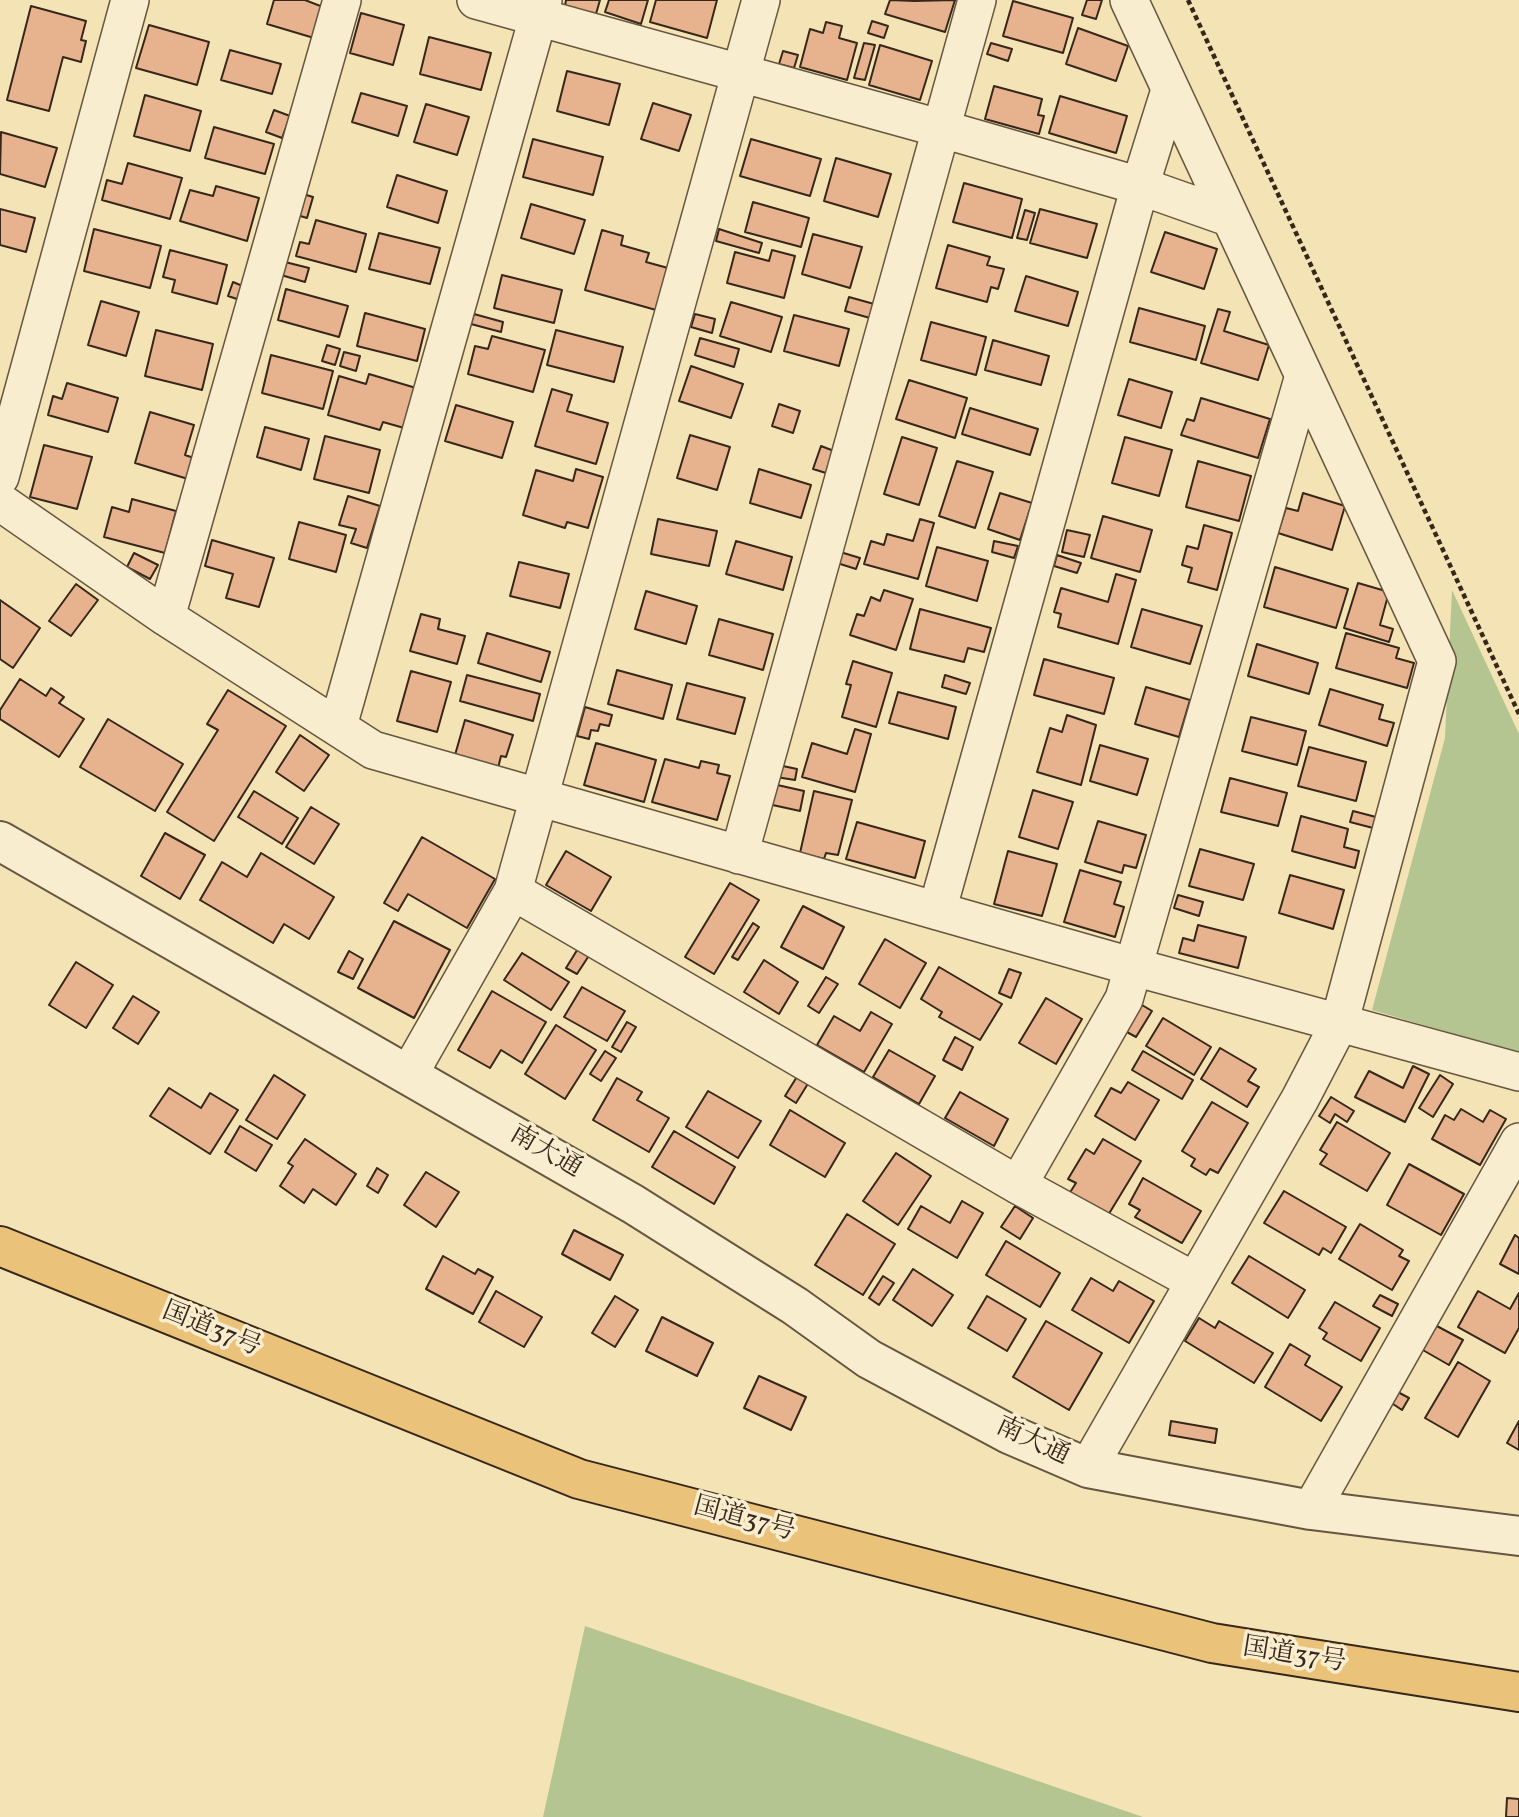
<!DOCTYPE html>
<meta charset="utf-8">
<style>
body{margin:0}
canvas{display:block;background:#f4e3b4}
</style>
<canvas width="1519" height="1817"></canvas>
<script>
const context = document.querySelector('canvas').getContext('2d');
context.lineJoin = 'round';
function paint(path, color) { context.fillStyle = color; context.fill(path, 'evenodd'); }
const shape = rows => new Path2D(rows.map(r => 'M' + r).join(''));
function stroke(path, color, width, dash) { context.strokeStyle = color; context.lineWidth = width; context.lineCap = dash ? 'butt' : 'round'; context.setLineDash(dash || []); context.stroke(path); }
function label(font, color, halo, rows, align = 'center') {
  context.font = font + ' Vollkorn,"Noto Serif JP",serif'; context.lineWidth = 7; context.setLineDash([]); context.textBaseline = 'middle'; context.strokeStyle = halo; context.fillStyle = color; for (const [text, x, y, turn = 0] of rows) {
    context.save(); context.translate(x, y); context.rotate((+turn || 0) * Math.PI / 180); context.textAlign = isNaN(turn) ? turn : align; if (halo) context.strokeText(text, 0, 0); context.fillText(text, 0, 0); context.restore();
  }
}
paint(shape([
 [1452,590,1519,734,1519,1053,1372,1010,1445,738],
 [585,1626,1143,1817,543,1817]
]), '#b5c592');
const building = shape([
 [274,0,305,0,323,7,314,38,267,24,274,0],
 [566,0,600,0,596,14,565,6,566,0],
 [609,0,648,0,641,24,605,12,609,0],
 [656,0,717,0,707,38,650,22,656,0],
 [890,0,914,1,955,0,945,32,885,14,890,0],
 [1087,0,1102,0,1096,19,1082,15,1087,0],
 [1013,1,1073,18,1063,53,1003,36,1013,1],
 [31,6,86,21,81,40,86,41,81,62,63,57,49,111,7,100,31,6],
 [361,13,404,25,393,65,350,53,361,13],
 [872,21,888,26,884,38,868,33,872,21],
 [826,22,842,26,839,38,857,43,847,80,800,67,810,29,823,33,826,22],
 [149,25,209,42,197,85,136,68,149,25],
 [1078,28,1128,46,1116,81,1066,64,1078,28],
 [429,37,491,53,481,90,420,74,429,37],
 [864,43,875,45,865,80,854,78,864,43],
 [991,43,1012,49,1008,61,987,54,991,43],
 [880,45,932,61,920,100,869,85,880,45],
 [230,50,281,64,272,94,221,80,230,50],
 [783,51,798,55,794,68,779,64,783,51],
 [567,71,620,84,609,125,557,111,567,71],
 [994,86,1042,99,1038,115,1044,116,1039,134,985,119,994,86],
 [361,93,407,106,398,136,352,122,361,93],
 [145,95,201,111,190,151,134,136,145,95],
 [1060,96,1127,116,1116,153,1049,133,1060,96],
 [653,103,691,115,679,151,641,139,653,103],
 [426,104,469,117,457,155,414,142,426,104],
 [274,110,290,116,282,138,266,132,274,110],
 [214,127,274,144,265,174,205,158,214,127],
 [1,132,57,148,45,187,0,174,1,132],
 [533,139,603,157,593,195,523,177,533,139],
 [751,139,821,159,810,196,740,176,751,139],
 [836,158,891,174,878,217,824,201,836,158],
 [128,163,182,178,170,219,102,200,107,180,122,184,128,163],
 [397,175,447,191,438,223,387,207,397,175],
 [964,183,1022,199,1012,238,953,222,964,183],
 [216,186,259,198,247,241,180,221,190,190,213,196,216,186],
 [303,194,313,197,307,218,297,215,303,194],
 [753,202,809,218,801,247,745,232,753,202],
 [531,204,585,220,574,254,521,238,531,204],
 [0,209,35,218,26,252,0,245,0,209],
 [1040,209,1097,224,1087,258,1030,243,1040,209],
 [1025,210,1035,213,1027,240,1017,238,1025,210],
 [316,220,366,234,356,272,296,256,300,242,309,244,316,220],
 [94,229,161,246,150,288,84,271,94,229],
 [719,229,762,243,759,253,716,241,719,229],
 [602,230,623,236,621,245,649,253,646,262,668,268,656,310,585,290,602,230],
 [1165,232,1217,249,1204,289,1151,272,1165,232],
 [379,233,440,248,430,284,369,269,379,233],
 [813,234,862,247,850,288,802,274,813,234],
 [948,245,990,257,987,265,1004,269,998,289,991,287,987,302,936,288,948,245],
 [170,250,227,265,217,304,172,292,175,280,163,277,170,250],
 [772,250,795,256,784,298,727,283,735,252,769,261,772,250],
 [285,262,309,268,305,282,281,275,285,262],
 [502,275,562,290,554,323,494,308,502,275],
 [1026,276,1078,292,1068,326,1015,311,1026,276],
 [233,282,245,287,240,300,228,296,233,282],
 [286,289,348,306,339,337,278,320,286,289],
 [849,297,874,304,870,318,845,311,849,297],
 [101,301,139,312,126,356,88,345,101,301],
 [731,302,782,317,771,352,720,336,731,302],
 [1139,308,1205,326,1196,360,1130,342,1139,308],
 [1218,309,1230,312,1224,331,1269,345,1258,380,1201,363,1218,309],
 [365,313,425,329,417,361,357,346,365,313],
 [474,314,503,322,501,332,471,324,474,314],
 [695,314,715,319,712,333,691,327,695,314],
 [794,315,849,329,839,366,784,351,794,315],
 [931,322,986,337,976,375,921,360,931,322],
 [156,330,213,344,202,390,145,376,156,330],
 [556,330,623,347,614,382,547,365,556,330],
 [492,336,545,350,533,392,468,374,475,346,488,349,492,336],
 [700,338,739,349,734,367,695,355,700,338],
 [993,340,1049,356,1041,385,985,370,993,340],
 [327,345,340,349,335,365,322,361,327,345],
 [344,352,360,356,356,371,340,366,344,352],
 [271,355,333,371,323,409,262,393,271,355],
 [691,366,743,384,731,418,679,401,691,366],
 [369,374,416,388,404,428,383,422,380,430,328,415,339,376,366,384,369,374],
 [1129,379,1172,392,1161,428,1118,415,1129,379],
 [909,380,967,398,955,438,896,419,909,380],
 [67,383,118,398,108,432,48,415,53,396,62,399,67,383],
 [552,389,572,395,567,411,608,423,596,464,535,446,552,389],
 [1201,398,1270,419,1258,458,1181,435,1187,419,1194,421,1201,398],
 [779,404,800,411,793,433,772,426,779,404],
 [456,405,513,422,502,458,445,441,456,405],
 [970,408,1038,429,1030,455,962,434,970,408],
 [150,412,194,425,185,455,194,458,188,479,135,463,150,412],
 [265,427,309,439,301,470,257,457,265,427],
 [690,435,730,447,717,490,677,478,690,435],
 [325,436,380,450,369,493,314,479,325,436],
 [902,437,937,448,919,505,884,494,902,437],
 [1125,437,1172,450,1159,496,1112,483,1125,437],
 [44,445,92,457,77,509,30,497,44,445],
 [821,446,834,451,826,473,813,469,821,446],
 [957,461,993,472,975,528,939,516,957,461],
 [1198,461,1251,476,1239,521,1186,507,1198,461],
 [576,469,603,477,588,528,567,522,565,528,523,515,536,470,573,481,576,469],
 [759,469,811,485,801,518,750,503,759,469],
 [1000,493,1032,503,1020,540,988,529,1000,493],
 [1303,493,1345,506,1332,550,1278,533,1286,508,1298,511,1303,493],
 [348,496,380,506,367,548,351,543,356,529,339,525,348,496],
 [132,499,176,511,165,553,104,537,112,507,129,512,132,499],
 [1103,516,1152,530,1140,572,1091,558,1103,516],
 [658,519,717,531,709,566,651,554,658,519],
 [920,519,934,523,918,579,864,564,871,541,884,545,887,534,913,541,920,519],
 [299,522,346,535,336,572,289,559,299,522],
 [1204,525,1232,533,1217,590,1188,582,1192,568,1182,565,1187,546,1198,549,1204,525],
 [1067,530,1090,535,1084,557,1062,552,1067,530],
 [212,540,274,558,259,607,226,598,233,574,205,566,212,540],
 [736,541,792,557,783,590,726,574,736,541],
 [994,541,1018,546,1014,558,992,552,994,541],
 [937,547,988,561,977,601,926,586,937,547],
 [837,551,860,558,856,569,834,562,837,551],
 [134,553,158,565,150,579,127,567,134,553],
 [1057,555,1081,563,1077,573,1054,566,1057,555],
 [519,562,569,574,560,608,510,596,519,562],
 [1275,567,1348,589,1336,628,1264,607,1275,567],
 [1116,574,1136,580,1118,644,1058,627,1061,614,1054,612,1061,588,1108,602,1116,574],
 [1358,583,1389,592,1380,625,1393,629,1389,642,1344,628,1358,583],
 [76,584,98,600,71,636,49,621,76,584],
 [884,590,913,599,896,650,850,635,857,614,864,616,871,597,880,601,884,590],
 [646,591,697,606,686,644,635,629,646,591],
 [0,600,40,628,13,668,0,659,0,600],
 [920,609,991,628,984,652,968,648,964,662,910,649,920,609],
 [1142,609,1202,626,1190,664,1131,647,1142,609],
 [421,614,440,619,438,629,465,636,457,664,410,651,421,614],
 [719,619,773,634,763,670,709,655,719,619],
 [487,633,550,652,541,682,478,663,487,633],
 [1346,633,1399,648,1396,658,1414,663,1407,688,1336,668,1346,633],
 [1257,644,1318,663,1309,694,1248,676,1257,644],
 [1044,659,1114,678,1104,714,1034,695,1044,659],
 [853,661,892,673,876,727,842,717,851,685,846,684,853,661],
 [617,670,672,685,663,719,608,704,617,670],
 [411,671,451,682,437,732,397,721,411,671],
 [467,675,540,694,533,721,460,701,467,675],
 [945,675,970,683,966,694,942,687,945,675],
 [20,679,46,696,51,688,64,697,59,703,84,719,59,757,0,719,0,710,20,679],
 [687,683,745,698,735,734,677,719,687,683],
 [1146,687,1190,700,1179,737,1135,724,1146,687],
 [1330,689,1383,705,1379,719,1394,723,1387,746,1319,725,1330,689],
 [228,690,286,726,214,841,167,812,218,730,207,724,228,690],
 [898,692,956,707,948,739,889,723,898,692],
 [585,707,612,715,609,726,600,724,598,731,591,730,589,739,577,736,585,707],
 [1067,715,1096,725,1081,785,1037,772,1050,728,1062,732,1067,715],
 [1251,717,1306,731,1297,765,1242,751,1251,717],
 [108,719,183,764,155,811,80,767,108,719],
 [465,720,513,735,506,757,501,756,498,768,455,755,465,720],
 [855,729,871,734,855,792,802,777,812,743,847,754,855,729],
 [300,735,329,755,304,791,276,772,300,735],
 [596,743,656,760,644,802,584,785,596,743],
 [1100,745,1148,759,1137,795,1090,781,1100,745],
 [1309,747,1366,762,1356,801,1298,786,1309,747],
 [665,759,699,768,701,761,719,765,717,773,730,776,717,820,652,802,665,759],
 [778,765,797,769,795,780,776,777,778,765],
 [1230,778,1287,793,1278,826,1221,812,1230,778],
 [773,784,804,791,800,811,768,804,773,784],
 [1033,790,1073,802,1058,849,1019,837,1033,790],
 [254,791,298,818,282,844,238,817,254,791],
 [814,791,852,800,838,855,826,853,824,859,800,853,814,791],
 [311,807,339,824,314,864,286,847,311,807],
 [1353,811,1376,817,1373,828,1350,822,1353,811],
 [1301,816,1348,829,1344,847,1359,851,1355,868,1292,851,1301,816],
 [1098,821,1146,835,1136,868,1124,865,1122,873,1085,862,1098,821],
 [857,822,925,841,915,878,846,859,857,822],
 [165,833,205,855,180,899,141,876,165,833],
 [422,837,495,879,467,928,408,894,398,911,384,903,422,837],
 [1200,849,1254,864,1243,900,1189,886,1200,849],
 [566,851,611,877,591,911,546,885,566,851],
 [1008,851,1057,864,1042,916,994,904,1008,851],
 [261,853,334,897,309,939,284,924,273,943,200,900,222,862,247,877,261,853],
 [1080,870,1121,882,1114,904,1124,907,1115,937,1064,922,1080,870],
 [1290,875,1344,890,1333,929,1279,913,1290,875],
 [730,883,759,900,714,974,685,957,730,883],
 [1178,895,1203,902,1199,916,1174,908,1178,895],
 [803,906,844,927,823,969,781,947,803,906],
 [394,921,450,950,414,1018,358,988,394,921],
 [753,923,759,927,738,960,732,957,753,923],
 [1198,925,1246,937,1238,968,1179,953,1183,938,1194,941,1198,925],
 [885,939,926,963,900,1008,859,984,885,939],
 [579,947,590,954,577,974,566,968,579,947],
 [349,951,363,959,353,979,338,972,349,951],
 [522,953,569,982,551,1010,504,980,522,953],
 [764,960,798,982,779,1014,744,992,764,960],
 [76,962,113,985,86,1028,49,1005,76,962],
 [939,967,1002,1004,980,1040,939,1017,942,1012,921,999,939,967],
 [1009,969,1021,973,1011,998,999,993,1009,969],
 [826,977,838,984,819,1013,808,1006,826,977],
 [582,987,625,1011,607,1041,564,1017,582,987],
 [492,991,546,1022,522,1063,501,1050,490,1068,458,1050,492,991],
 [133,996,159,1012,138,1044,113,1028,133,996],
 [1046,998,1082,1019,1056,1064,1019,1043,1046,998],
 [1142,1005,1152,1011,1136,1037,1125,1031,1142,1005],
 [871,1012,892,1024,864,1072,817,1045,834,1016,860,1031,871,1012],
 [1163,1018,1211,1047,1194,1075,1146,1046,1163,1018],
 [627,1022,636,1027,621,1052,612,1047,627,1022],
 [556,1025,596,1050,565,1099,525,1074,556,1025],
 [955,1037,973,1047,962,1070,943,1060,955,1037],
 [1220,1048,1256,1069,1248,1081,1259,1087,1247,1107,1201,1079,1220,1048],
 [889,1050,935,1076,919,1104,873,1077,889,1050],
 [605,1051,616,1058,601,1081,590,1074,605,1051],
 [1143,1051,1193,1080,1182,1099,1132,1070,1143,1051],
 [1413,1066,1429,1074,1405,1122,1355,1097,1369,1071,1403,1088,1413,1066],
 [274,1075,305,1095,277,1139,246,1120,274,1075],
 [798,1075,809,1082,796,1103,785,1096,798,1075],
 [1440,1075,1453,1084,1433,1117,1419,1108,1440,1075],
 [617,1078,642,1092,637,1100,669,1118,649,1152,593,1120,617,1078],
 [1128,1082,1159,1100,1135,1140,1095,1116,1111,1088,1121,1093,1128,1082],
 [169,1088,201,1108,210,1093,238,1110,210,1154,150,1116,169,1088],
 [708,1091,761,1121,738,1158,686,1127,708,1091],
 [960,1092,1008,1119,994,1146,945,1118,960,1092],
 [1331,1097,1354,1111,1347,1122,1335,1114,1330,1123,1319,1116,1331,1097],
 [1212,1102,1248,1123,1218,1173,1210,1169,1206,1175,1191,1166,1195,1159,1182,1151,1212,1102],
 [1461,1109,1483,1122,1490,1110,1506,1119,1480,1165,1432,1139,1445,1115,1454,1120,1461,1109],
 [790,1110,845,1143,825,1177,770,1145,790,1110],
 [1337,1122,1390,1153,1367,1191,1320,1164,1327,1154,1320,1150,1337,1122],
 [240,1126,272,1145,256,1171,225,1152,240,1126],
 [674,1131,735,1167,714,1204,652,1167,674,1131],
 [305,1139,356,1174,336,1205,313,1189,304,1203,280,1186,293,1166,288,1163,305,1139],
 [1103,1139,1141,1161,1107,1217,1069,1194,1076,1183,1068,1179,1086,1149,1094,1154,1103,1139],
 [896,1153,931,1176,898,1225,863,1201,896,1153],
 [1409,1164,1464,1194,1441,1235,1387,1205,1409,1164],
 [377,1168,388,1175,378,1193,367,1186,377,1168],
 [426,1172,459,1192,436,1227,404,1205,426,1172],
 [1143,1178,1201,1211,1182,1243,1135,1217,1140,1210,1129,1204,1143,1178],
 [1284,1191,1346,1227,1331,1253,1323,1248,1319,1255,1264,1223,1284,1191],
 [962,1201,983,1213,957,1258,908,1229,921,1206,950,1223,962,1201],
 [1015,1206,1033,1218,1020,1239,1001,1227,1015,1206],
 [847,1214,895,1244,863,1295,815,1265,847,1214],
 [1360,1224,1403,1250,1399,1256,1409,1261,1392,1290,1339,1259,1360,1224],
 [574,1230,623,1255,610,1280,562,1254,574,1230],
 [1515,1235,1519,1238,1519,1274,1500,1264,1515,1235],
 [1006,1241,1060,1273,1040,1307,986,1275,1006,1241],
 [443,1256,475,1274,478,1269,493,1277,473,1314,426,1289,443,1256],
 [1249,1256,1305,1290,1288,1318,1232,1283,1249,1256],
 [913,1269,953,1295,932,1326,893,1300,913,1269],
 [883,1276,894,1283,879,1305,869,1298,883,1276],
 [1091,1278,1113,1291,1119,1281,1154,1301,1129,1343,1072,1310,1091,1278],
 [496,1291,542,1317,524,1347,479,1322,496,1291],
 [1478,1291,1510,1309,1519,1293,1519,1328,1505,1353,1458,1327,1478,1291],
 [1380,1295,1398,1304,1392,1316,1373,1306,1380,1295],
 [615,1296,638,1310,615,1347,592,1333,615,1296],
 [987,1296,1026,1319,1007,1351,968,1328,987,1296],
 [1335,1302,1380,1328,1361,1361,1323,1339,1327,1333,1319,1328,1335,1302],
 [662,1317,713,1343,697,1376,646,1351,662,1317],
 [1199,1318,1215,1328,1219,1321,1273,1353,1254,1383,1185,1341,1199,1318],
 [1046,1321,1102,1353,1069,1410,1013,1377,1046,1321],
 [1435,1325,1463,1340,1449,1365,1421,1349,1435,1325],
 [1290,1344,1310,1356,1305,1365,1342,1387,1321,1421,1265,1387,1290,1344],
 [1458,1362,1490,1381,1458,1437,1425,1418,1458,1362],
 [759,1376,806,1397,791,1430,744,1408,759,1376],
 [1396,1391,1409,1398,1402,1410,1390,1402,1396,1391],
 [1171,1421,1217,1429,1215,1443,1169,1435,1171,1421],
 [1519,1421,1519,1450,1507,1443,1519,1421],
 [1507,1798,1519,1799,1519,1817,1506,1817,1507,1798]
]);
paint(building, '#e7b38f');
stroke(building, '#37271a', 2);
const minor = shape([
 [476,0,939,128,1140,186,1228,217],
 [0,477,130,0],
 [0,502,166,617,373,750,1134,967,1519,1072],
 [166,617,342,0],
 [338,726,543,0],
 [739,855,977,0],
 [513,891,1018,1185,1194,1281],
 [937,911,1140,186,1170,90],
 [409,1074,513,891,761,0],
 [1018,1185,1124,999,1303,379],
 [1088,1468,1300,1099,1339,1024,1437,661,1129,0],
 [1311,1510,1519,1142]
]);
const tertiary = shape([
 [0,841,633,1204,795,1306,869,1359,1009,1434,1088,1468,1311,1510,1519,1536]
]);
const trunk = shape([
 [0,1246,579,1479,1212,1643,1519,1692]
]);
stroke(minor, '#665640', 40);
stroke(tertiary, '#665640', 42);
stroke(trunk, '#37271a', 42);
stroke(shape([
 [1188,0,1519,714]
]), '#37271a', 4.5, [5, 3.5]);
stroke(minor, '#f8edce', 37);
stroke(tertiary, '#f8edce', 38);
stroke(trunk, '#eac27a', 38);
label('26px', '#37271a', '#f8edce', [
 ["南大通",545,1153,30],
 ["国道37号",211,1331,22],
 ["南大通",1032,1443,25],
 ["国道37号",744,1521,15],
 ["国道37号",1294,1657,9]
]);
</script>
